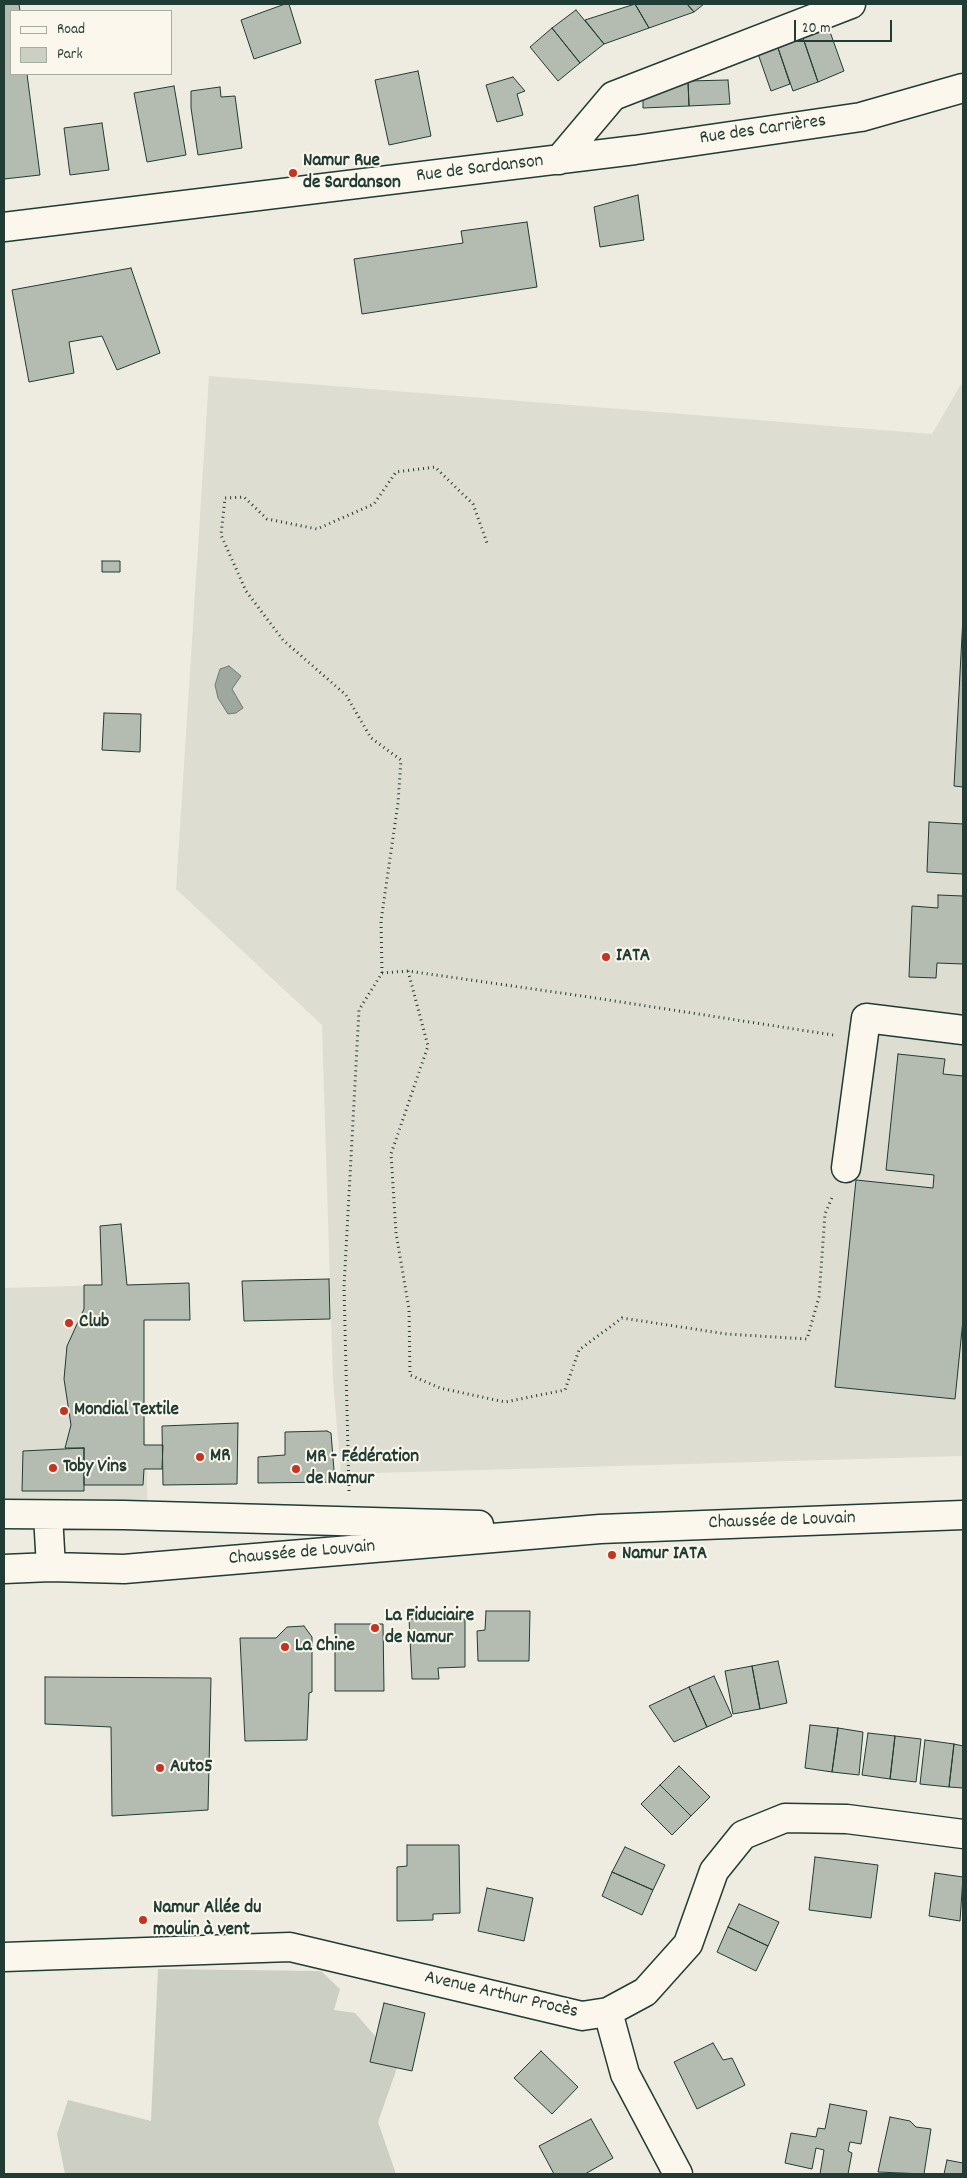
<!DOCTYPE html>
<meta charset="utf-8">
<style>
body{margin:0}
#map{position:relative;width:967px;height:2178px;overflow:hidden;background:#eeece1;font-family:Dekko,sans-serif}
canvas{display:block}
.frame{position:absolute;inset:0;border:5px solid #1f3d34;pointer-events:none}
.legend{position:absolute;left:10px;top:10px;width:162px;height:65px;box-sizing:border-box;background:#fbf7ec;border:1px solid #a3ada2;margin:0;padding:6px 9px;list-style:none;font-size:15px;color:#1f3d34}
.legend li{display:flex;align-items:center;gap:10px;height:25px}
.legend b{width:25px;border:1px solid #a3ada2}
.scale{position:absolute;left:794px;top:20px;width:98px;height:22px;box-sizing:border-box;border:2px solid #1f3d34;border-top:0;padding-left:6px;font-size:15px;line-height:18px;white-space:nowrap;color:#1f3d34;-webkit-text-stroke:4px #fbf7ec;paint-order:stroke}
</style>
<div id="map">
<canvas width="967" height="2178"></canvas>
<div class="frame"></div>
<ul class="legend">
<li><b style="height:6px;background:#fbf7ec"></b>Road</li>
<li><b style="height:14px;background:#cbcfc4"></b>Park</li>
</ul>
<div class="scale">20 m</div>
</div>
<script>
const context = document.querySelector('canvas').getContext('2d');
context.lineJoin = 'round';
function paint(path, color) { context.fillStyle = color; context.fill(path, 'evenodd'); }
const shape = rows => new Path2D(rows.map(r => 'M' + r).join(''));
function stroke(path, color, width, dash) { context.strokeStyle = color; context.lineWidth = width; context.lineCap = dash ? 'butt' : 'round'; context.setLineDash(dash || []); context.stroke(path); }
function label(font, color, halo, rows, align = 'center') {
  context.font = font + ' Dekko,sans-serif'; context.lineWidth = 4; context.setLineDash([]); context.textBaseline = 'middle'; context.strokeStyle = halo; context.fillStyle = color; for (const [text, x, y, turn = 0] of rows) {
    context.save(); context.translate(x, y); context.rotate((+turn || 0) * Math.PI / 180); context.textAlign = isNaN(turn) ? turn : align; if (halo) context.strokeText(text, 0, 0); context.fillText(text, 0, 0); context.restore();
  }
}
paint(shape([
 [209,376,932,434,963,381,963,1456,341,1474,333,1381,322,1025,176,889],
 [140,1284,148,1516,4,1512,4,1288]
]), '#ddddd2');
paint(shape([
 [158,1969,321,1971,340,1989,334,2010,355,2013,376,2037,370,2061,397,2068,378,2122,396,2174,65,2174,57,2134,68,2100,151,2121]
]), '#cbcfc4');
const water = shape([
 [229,666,241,676,232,689,243,708,236,713,228,714,218,698,215,685,220,669,229,666]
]);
paint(water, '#9fa89f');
stroke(water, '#6c7d74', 1);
const building = shape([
 [4,4,19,4,20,11,11,11,11,74,27,74,40,175,4,179,4,4],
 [285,4,289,4,301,43,254,59,241,20,285,4],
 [635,4,687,4,694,12,649,28,635,4],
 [635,4,649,28,604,44,585,20,635,4],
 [687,4,704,4,694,12,687,4],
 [576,10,604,44,580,63,552,28,576,10],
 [552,28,580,63,558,81,530,47,552,28],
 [829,29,844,71,818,82,803,38,829,29],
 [803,38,818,82,793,91,778,48,803,38],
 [777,45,790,84,771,91,757,51,777,45],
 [418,71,431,136,389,145,375,80,418,71],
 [513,77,525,91,517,94,523,115,497,122,486,85,513,77],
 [728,80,730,104,689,106,688,81,728,80],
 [688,81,689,106,643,108,643,92,688,81],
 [174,86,186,155,147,162,134,93,174,86],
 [220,87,221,97,235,96,242,148,198,155,191,108,191,91,220,87],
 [102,123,109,170,70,175,64,128,102,123],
 [638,195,644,240,600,247,594,207,638,195],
 [527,222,537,287,362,314,354,259,463,243,461,231,527,222],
 [131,268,160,353,117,370,102,336,69,342,74,373,29,382,12,290,131,268],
 [102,561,120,561,120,572,102,572,102,561],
 [963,617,963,787,954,786,963,617],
 [104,713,141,714,140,752,102,750,104,713],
 [929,822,963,824,963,874,927,872,929,822],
 [938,895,963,896,963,964,937,963,936,978,909,977,912,906,938,908,938,895],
 [898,1054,945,1059,943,1074,963,1076,963,1320,955,1399,835,1387,856,1180,933,1188,934,1175,886,1170,898,1054],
 [121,1224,127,1285,189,1283,190,1320,144,1320,144,1445,163,1445,162,1469,144,1469,143,1485,84,1485,84,1448,65,1448,71,1425,64,1379,67,1346,84,1309,84,1285,102,1285,100,1226,121,1224],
 [329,1279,330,1319,244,1321,242,1281,329,1279],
 [238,1423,237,1484,163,1485,162,1426,238,1423],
 [327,1431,331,1433,335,1482,258,1483,258,1457,285,1455,285,1432,327,1431],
 [84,1448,84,1491,22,1491,23,1451,84,1448],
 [486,1611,530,1611,529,1661,478,1661,477,1631,485,1630,486,1611],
 [409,1619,465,1619,465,1667,438,1668,439,1679,412,1679,409,1619],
 [335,1624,383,1624,384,1691,335,1691,335,1624],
 [304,1626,312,1637,312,1692,309,1693,307,1740,245,1741,240,1638,276,1638,287,1627,304,1626],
 [778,1661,787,1703,760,1709,752,1666,778,1661],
 [752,1666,760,1709,733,1714,725,1671,752,1666],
 [714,1676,732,1716,707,1727,689,1687,714,1676],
 [45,1677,211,1678,208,1810,112,1816,111,1727,45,1724,45,1677],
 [689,1687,707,1727,674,1742,649,1706,689,1687],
 [810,1725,838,1728,832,1772,805,1768,810,1725],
 [838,1728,863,1732,859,1775,832,1772,838,1728],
 [868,1733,895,1736,890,1779,862,1775,868,1733],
 [895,1736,921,1739,916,1782,890,1779,895,1736],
 [925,1740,954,1744,949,1787,920,1784,925,1740],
 [954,1744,963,1746,963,1788,949,1787,954,1744],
 [679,1766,710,1797,691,1816,660,1785,679,1766],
 [660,1785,691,1816,672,1835,641,1804,660,1785],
 [407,1845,459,1845,460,1913,433,1914,433,1920,397,1921,397,1867,407,1866,407,1845],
 [625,1847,665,1865,653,1890,612,1872,625,1847],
 [815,1857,878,1865,871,1918,809,1910,815,1857],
 [612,1872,653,1890,642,1915,602,1896,612,1872],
 [935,1873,963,1877,960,1921,929,1916,935,1873],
 [487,1888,533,1898,524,1941,478,1931,487,1888],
 [739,1904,779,1922,768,1946,728,1927,739,1904],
 [728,1927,768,1946,756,1971,717,1952,728,1927],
 [384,2003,425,2013,412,2071,370,2062,384,2003],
 [713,2043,723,2060,732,2058,745,2085,697,2109,674,2062,713,2043],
 [541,2051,578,2087,552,2114,514,2078,541,2051],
 [830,2104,867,2111,861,2144,850,2142,848,2151,852,2153,848,2174,820,2174,824,2150,816,2148,812,2169,785,2163,791,2133,816,2137,818,2128,825,2129,830,2104],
 [890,2117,910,2121,916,2127,931,2129,924,2174,878,2172,890,2117],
 [591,2119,613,2158,585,2174,554,2174,539,2146,591,2119],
 [947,2160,963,2163,963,2174,944,2174,947,2160]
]);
paint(building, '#b4bbb0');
stroke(building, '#1f3d34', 1);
const minor = shape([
 [559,160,613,96,851,4],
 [4,227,635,150,861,117,963,88],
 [846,1168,866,1018,963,1030],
 [4,1957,290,1947,582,2016,608,2012,645,1992,688,1944,714,1871,743,1835,785,1818,847,1819,963,1834],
 [608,2012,625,2074,678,2174]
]);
const major = shape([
 [4,1514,124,1515,479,1525],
 [48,1515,51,1567],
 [4,1569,51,1567,124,1569,600,1529,963,1515]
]);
stroke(minor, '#1f3d34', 31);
stroke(major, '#1f3d34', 31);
stroke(shape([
 [408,971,428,1046,391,1154,396,1233,409,1309,410,1375,440,1388,505,1402,565,1390,579,1350,622,1318,727,1334,807,1339,819,1297,825,1214,833,1195],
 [382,973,381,921,398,803,401,760,371,738,346,695,283,640,246,591,221,535,225,498,244,497,267,519,317,529,374,504,396,472,435,467,473,504,487,543],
 [349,1491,344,1287,359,1010,382,973,408,971,589,997,833,1035]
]), '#1f3d34', 3, [1, 4]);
stroke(minor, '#fbf7ec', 28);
stroke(major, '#fbf7ec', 28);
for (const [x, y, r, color] of [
 [293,173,5,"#c8321e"],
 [606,957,5,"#c8321e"],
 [69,1323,5,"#c8321e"],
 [64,1411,5,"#c8321e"],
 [200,1457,5,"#c8321e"],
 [53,1468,5,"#c8321e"],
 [296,1469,5,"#c8321e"],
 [612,1555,5,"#c8321e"],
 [375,1628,5,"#c8321e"],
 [285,1647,5,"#c8321e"],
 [160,1768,5,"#c8321e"],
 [143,1920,5,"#c8321e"]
]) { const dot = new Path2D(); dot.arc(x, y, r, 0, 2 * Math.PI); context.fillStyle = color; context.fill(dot); stroke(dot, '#fbf7ec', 2); }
label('19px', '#1f3d34', '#fbf7ec', [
 ["Rue des Carrières",763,131,-8],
 ["Rue de Sardanson",480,170,-7],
 ["Chaussée de Louvain",782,1522,-2],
 ["Chaussée de Louvain",302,1554,-5],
 ["Avenue Arthur Procès",501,1996,13]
]);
label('bold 19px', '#1f3d34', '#fbf7ec', [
 ["Namur Rue",303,162],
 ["de Sardanson",303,184],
 ["IATA",616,957],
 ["Club",79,1323],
 ["Mondial Textile",74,1411],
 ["MR",210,1457],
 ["MR - Fédération",306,1458],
 ["de Namur",306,1480],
 ["Toby Vins",63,1468],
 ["Namur IATA",622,1555],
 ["La Fiduciaire",385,1617],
 ["de Namur",385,1639],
 ["La Chine",295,1647],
 ["Auto5",170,1768],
 ["Namur Allée du",153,1909],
 ["moulin à vent",153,1931]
], 'left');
</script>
